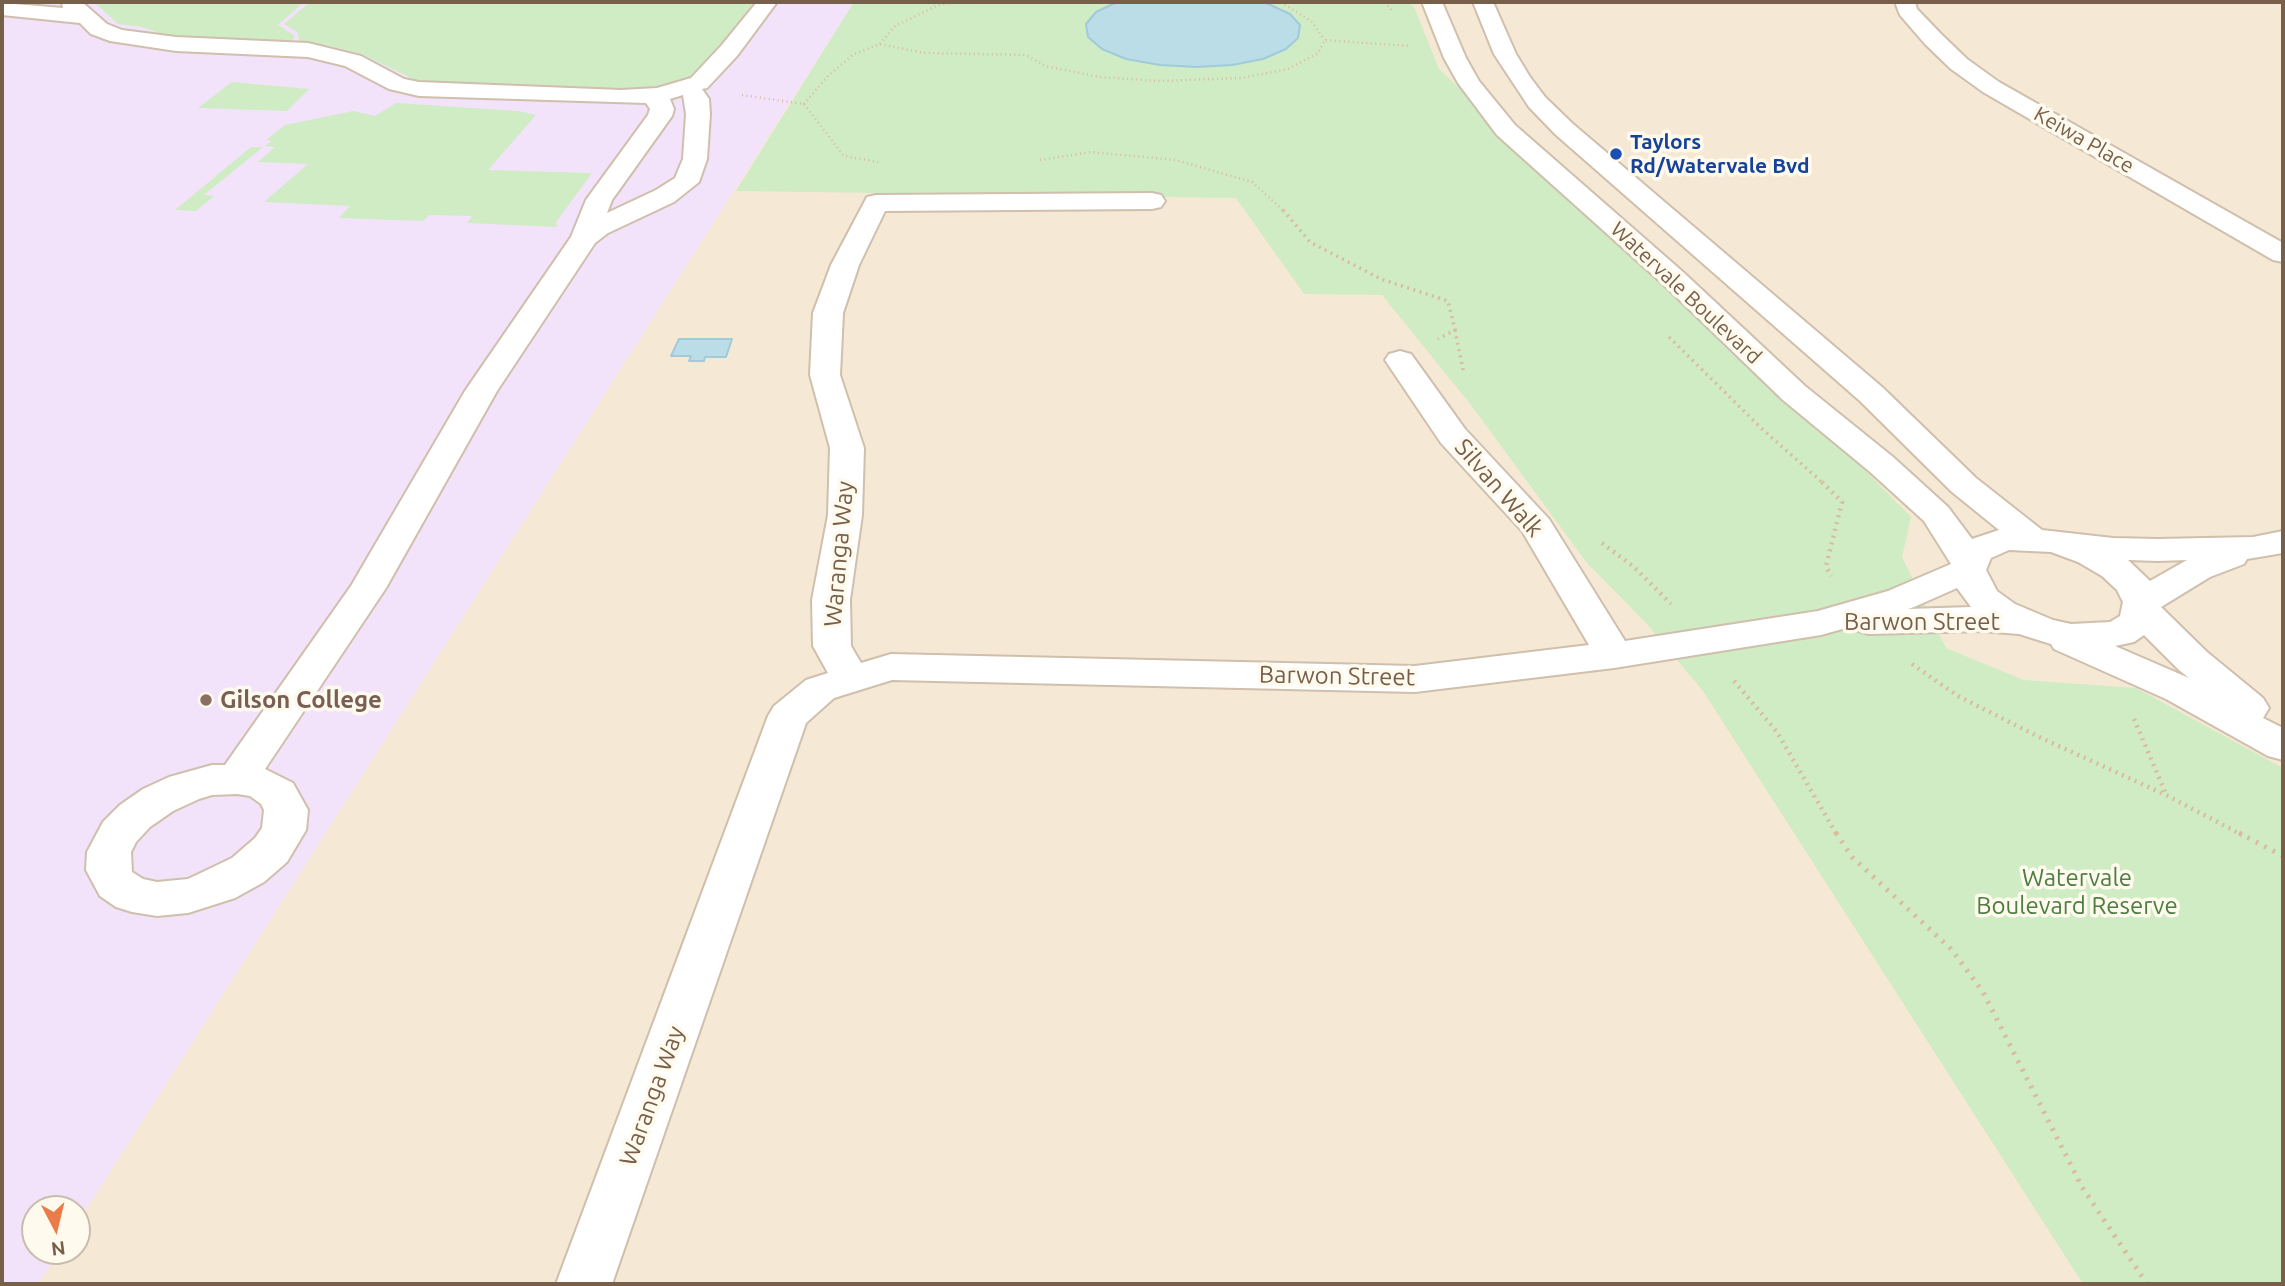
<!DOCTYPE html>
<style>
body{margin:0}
#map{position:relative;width:2285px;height:1286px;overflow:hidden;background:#fdf6e7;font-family:Ubuntu,sans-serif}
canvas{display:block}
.frame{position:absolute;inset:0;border:4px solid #785f4a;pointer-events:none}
.north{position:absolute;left:21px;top:1195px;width:70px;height:70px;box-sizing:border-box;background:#fffaee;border:2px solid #c9bcac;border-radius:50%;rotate:173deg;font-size:19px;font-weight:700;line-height:28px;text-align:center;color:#785f4a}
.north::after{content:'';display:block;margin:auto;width:24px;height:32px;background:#ea7c49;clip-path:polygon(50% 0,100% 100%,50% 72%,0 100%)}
</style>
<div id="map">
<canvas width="2285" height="1286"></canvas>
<div class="frame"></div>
<div class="north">N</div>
</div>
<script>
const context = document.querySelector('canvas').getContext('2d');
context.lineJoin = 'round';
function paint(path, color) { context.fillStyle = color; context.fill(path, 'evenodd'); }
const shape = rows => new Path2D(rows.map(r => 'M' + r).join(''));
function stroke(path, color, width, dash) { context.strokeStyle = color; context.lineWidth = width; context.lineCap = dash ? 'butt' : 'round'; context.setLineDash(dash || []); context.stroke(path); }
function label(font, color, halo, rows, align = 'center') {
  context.font = font + ' Ubuntu,sans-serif'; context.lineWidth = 7; context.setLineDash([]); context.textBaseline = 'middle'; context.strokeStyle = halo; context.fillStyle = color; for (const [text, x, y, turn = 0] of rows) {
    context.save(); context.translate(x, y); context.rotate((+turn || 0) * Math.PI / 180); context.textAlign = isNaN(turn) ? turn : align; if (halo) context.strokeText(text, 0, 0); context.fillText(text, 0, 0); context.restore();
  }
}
paint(shape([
 [2,2,2283,2,2283,1284,2,1284],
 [35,1209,77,1209,77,1251,35,1251]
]), '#f5e9d5');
paint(shape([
 [2,2,854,2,77,1224,77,1209,35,1209,35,1251,60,1251,38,1284,2,1284]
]), '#f3e3fa');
paint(shape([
 [94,2,304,2,278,25,295,36,292,41,167,36,142,27,118,24],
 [310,2,754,2,696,77,682,84,631,93,454,87,415,80,362,54,331,46,300,42,297,32,284,24],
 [854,2,1409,2,1414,7,1439,69,1846,451,1911,517,1902,557,1946,648,2024,680,2136,688,2283,768,2283,1284,2083,1284,1703,691,1647,624,1587,563,1471,405,1382,295,1304,294,1236,198,736,191],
 [232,82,309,89,287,111,198,108],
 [396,103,519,111,536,115,488,170,592,173,556,222,557,227,467,223,472,216,429,215,423,221,339,218,350,206,264,202,308,164,258,162,275,147,265,146,272,141,266,140,285,125,353,111,375,116],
 [251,147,263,147,204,195,214,196,196,211,175,210]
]), '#d0ecc4');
const water = shape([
 [1117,2,1264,2,1290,14,1300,25,1298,38,1286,49,1263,59,1232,65,1197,67,1160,65,1126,59,1102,49,1088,37,1086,24,1096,12,1117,2],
 [679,339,732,339,726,357,705,357,704,361,689,361,691,356,671,356,679,339]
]);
paint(water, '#badde8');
stroke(water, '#a0cbda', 2);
const minor = shape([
 [62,2,82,2,107,24,122,30,176,37,308,43,361,56,404,79,419,82,621,90,657,88,691,78,721,46,757,2,777,2,737,56,707,88,702,89,709,99,710,114,707,159,699,182,674,202,608,233,595,243,497,391,386,588,265,769,293,783,308,810,306,830,287,862,264,882,235,898,188,913,157,916,132,912,116,907,100,896,86,870,87,852,103,822,120,805,143,789,169,777,212,765,225,765,351,586,465,391,571,237,586,200,648,115,650,109,646,103,419,96,389,89,345,66,308,57,176,51,110,41,91,34,80,23,2,15,2,3,63,8,62,2],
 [683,95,686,114,683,159,675,178,656,190,607,213,612,200,672,116,674,109,670,99,683,95],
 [237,794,250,796,261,804,264,810,262,828,255,838,232,858,188,879,157,882,143,879,132,872,131,852,136,842,150,827,173,811,199,799,212,795,237,794],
 [1422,2,1442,2,1466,58,1479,81,1515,125,1683,272,1805,386,1893,457,1948,507,1972,539,1999,530,1952,492,1860,401,1555,134,1529,107,1494,54,1473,2,1493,2,1516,54,1530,77,1545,97,1573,124,1882,387,1976,478,2042,530,2113,538,2158,539,2253,537,2283,531,2283,553,2247,559,2244,564,2210,577,2161,607,2207,652,2263,698,2269,708,2263,718,2283,728,2283,760,2268,756,2166,699,2054,649,2051,644,2019,634,1981,631,1869,634,1856,630,1853,626,1821,635,1614,668,1415,692,892,680,834,698,806,723,612,1284,556,1284,768,716,774,706,806,680,828,673,813,646,812,600,828,515,830,448,810,375,813,313,831,265,867,197,876,195,1152,193,1161,195,1165,201,1161,207,1152,209,885,211,859,265,843,313,840,375,864,448,862,515,850,600,851,646,861,663,891,654,1415,666,1589,645,1522,531,1441,443,1385,360,1389,354,1400,351,1411,354,1465,429,1549,519,1625,641,1818,611,1888,591,1951,564,1924,521,1869,471,1783,400,1663,284,1497,135,1458,83,1444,58,1422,2],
 [2009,550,2051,552,2078,562,2102,576,2117,590,2123,602,2120,616,2110,622,2071,624,2053,620,2015,604,1997,591,1986,570,1991,558,2009,550],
 [2128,560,2158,561,2187,560,2150,581,2128,560],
 [1957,588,1971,607,1908,609,1914,607,1957,588],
 [2144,635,2179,670,2189,678,2115,646,2134,642,2144,635],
 [1895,2,1915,2,1917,9,1941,34,1967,59,1999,82,2283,243,2283,262,2273,260,1983,92,1951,69,1925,44,1900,15,1895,2]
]);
stroke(minor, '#cfbfac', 4);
stroke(shape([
 [1281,2,1311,21,1325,40],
 [1385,2,1393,12],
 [880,44,895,26,936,6,954,2],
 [742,95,804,104,844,156,878,162],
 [804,104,829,75,854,54,880,44,924,53,1026,55,1045,66,1099,77,1158,81,1241,78,1288,69,1318,53,1325,40,1409,46],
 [1040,160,1091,152,1176,160,1252,182,1285,212]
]), '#d9bba0', 2.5, [1, 3.5]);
stroke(shape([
 [1283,210,1310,242,1381,279,1448,301,1455,330,1438,339],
 [1455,330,1464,374],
 [1669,337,1761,428,1824,484]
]), '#d9bba0', 3.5, [2, 4.5]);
stroke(shape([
 [1822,482,1842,502,1826,566,1831,576],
 [1602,543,1634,567,1671,604],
 [1912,664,1958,696,2039,737,2166,795,2242,835],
 [1734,681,1777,732,1837,835],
 [2134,719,2166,794]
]), '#d9bba0', 4.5, [2, 5]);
stroke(shape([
 [1836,833,1852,857,1951,949,1983,992,2082,1187,2147,1284],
 [2239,833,2283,856]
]), '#d9bba0', 5, [2.5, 7]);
paint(minor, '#fff');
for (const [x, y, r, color] of [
 [1616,154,7,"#1a4fb4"],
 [206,700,7,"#8d6e63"]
]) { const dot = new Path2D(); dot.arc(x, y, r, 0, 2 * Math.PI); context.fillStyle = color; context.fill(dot); stroke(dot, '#fffaee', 2.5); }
label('21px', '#785f4a', '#fffaee', [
 ["Keiwa Place",2084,140,30],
 ["Watervale Boulevard",1686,293,43]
]);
label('bold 21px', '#164399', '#fffaee', [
 ["Taylors",1630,142],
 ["Rd/Watervale Bvd",1630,166]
], 'left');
label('24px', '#785f4a', '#fffaee', [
 ["Silvan Walk",1499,488,49],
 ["Waranga Way",839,554,-85],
 ["Barwon Street",1922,622],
 ["Barwon Street",1337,676,1],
 ["Waranga Way",652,1096,-70]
]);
label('bold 24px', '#785e54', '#fffaee', [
 ["Gilson College",220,700]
], 'left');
label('24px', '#4d7e42', '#fffaee', [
 ["Watervale",2077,878],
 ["Boulevard Reserve",2077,906]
]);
</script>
